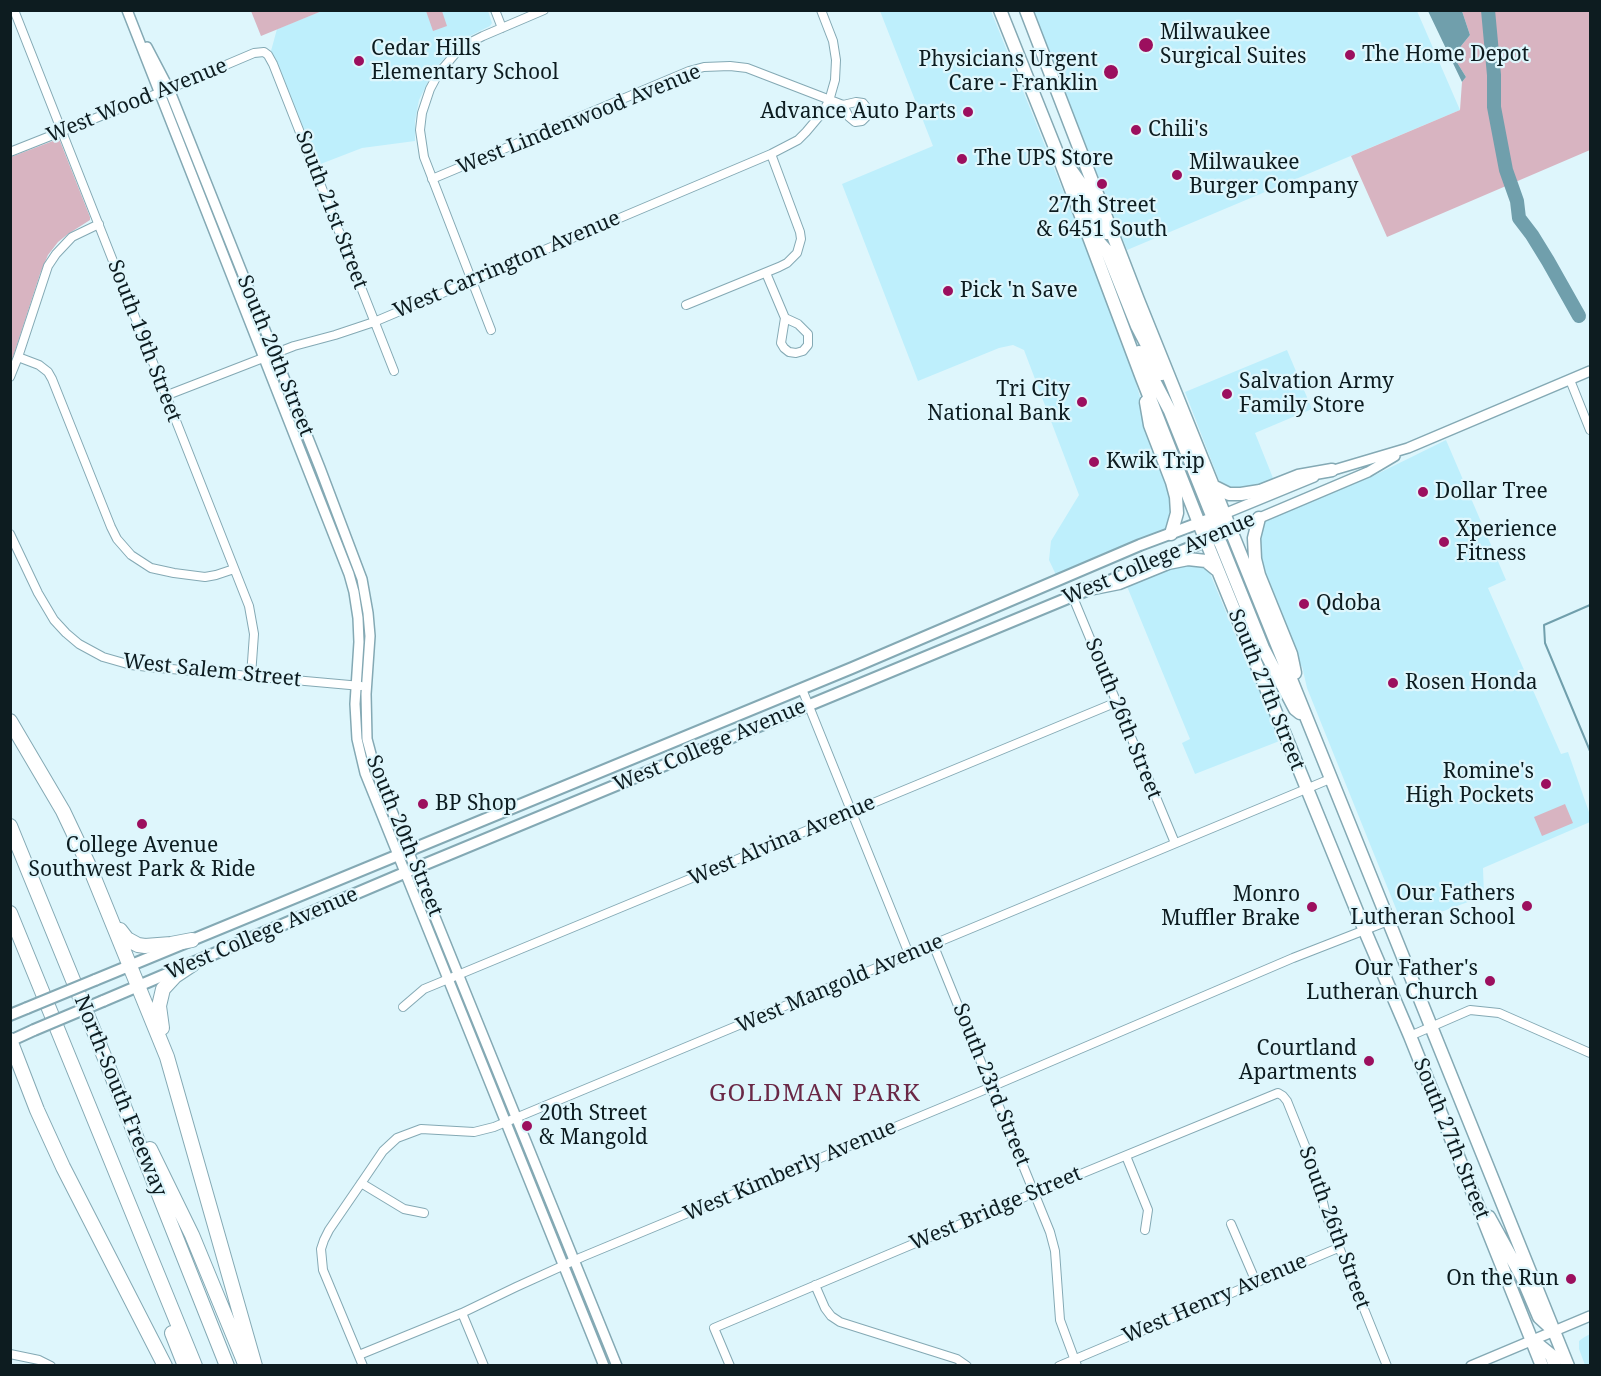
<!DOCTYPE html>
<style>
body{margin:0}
#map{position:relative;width:1601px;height:1376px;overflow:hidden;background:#def6fc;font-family:"Noto Serif",serif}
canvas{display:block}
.frame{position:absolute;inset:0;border:12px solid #0d1c20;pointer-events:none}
</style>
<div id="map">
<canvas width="1601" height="1376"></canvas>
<div class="frame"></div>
</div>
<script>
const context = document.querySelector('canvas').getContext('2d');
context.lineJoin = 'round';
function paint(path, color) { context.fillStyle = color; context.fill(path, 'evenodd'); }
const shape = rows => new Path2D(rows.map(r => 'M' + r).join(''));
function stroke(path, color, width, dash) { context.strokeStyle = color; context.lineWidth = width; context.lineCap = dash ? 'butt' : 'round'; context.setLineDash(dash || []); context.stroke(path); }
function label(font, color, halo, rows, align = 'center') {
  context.font = font + ' "Noto Serif",serif'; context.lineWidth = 4.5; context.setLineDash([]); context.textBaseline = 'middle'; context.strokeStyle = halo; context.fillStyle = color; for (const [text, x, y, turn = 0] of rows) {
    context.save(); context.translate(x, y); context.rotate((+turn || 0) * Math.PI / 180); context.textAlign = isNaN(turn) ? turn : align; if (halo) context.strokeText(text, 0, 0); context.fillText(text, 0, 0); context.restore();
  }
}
paint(shape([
 [322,11,488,11,492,23,490,26,470,36,454,47,434,70,419,100,415,121,415,141,362,148,318,165,276,59,271,51,277,29],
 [880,11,991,11,1092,263,1135,379,1148,426,1169,480,1173,514,1167,528,1162,531,1056,575,1049,560,1051,541,1079,495,1024,350,1013,345,999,348,918,381,842,184,933,146],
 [1034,11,1417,11,1460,110,1127,250,1065,92],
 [1287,350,1312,409,1255,433,1275,483,1234,492,1223,487,1218,478,1185,392],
 [1446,440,1506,580,1488,588,1561,754,1568,752,1590,815,1590,822,1483,868,1484,896,1403,926,1307,688,1302,666,1298,668,1259,566,1260,527,1266,521,1373,476],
 [1184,563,1206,567,1209,571,1240,646,1260,688,1282,740,1195,774,1182,743,1190,739,1126,584],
 [1590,1334,1590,1365,1585,1365,1579,1349,1579,1341,1583,1338]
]), '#beeffc');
paint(shape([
 [251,11,322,11,261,36],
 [426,11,442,11,447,26,433,31],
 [1462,11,1590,11,1590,150,1387,237,1351,156,1460,110,1462,82,1466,77,1453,56,1470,35],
 [58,139,60,141,90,217,90,220,68,234,58,242,48,255,40,274,11,363,11,157],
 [1565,804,1573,823,1542,836,1534,817]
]), '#d8b4c1');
paint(shape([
 [1428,11,1462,11,1470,35,1453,56,1466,77,1462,82]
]), '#709fac');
stroke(shape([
 [1590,605,1544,625,1545,643,1590,751]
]), '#709fac', 2);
stroke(shape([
 [1488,10,1494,75,1494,107,1506,170,1517,201,1519,218,1532,235,1548,261,1579,316]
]), '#709fac', 14);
const minor = shape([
 [14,10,249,606,254,634,251,676],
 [495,10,502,28],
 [10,152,169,89,254,53,264,52,268,55,273,64,394,371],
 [432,179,689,71,704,67,730,66,747,68,843,105,856,102,863,103,867,108,867,116,862,121,855,122,849,117,843,105],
 [766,273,785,318,781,343,784,348,789,352,796,353,803,351,808,345,808,334,798,324,785,318],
 [686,305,779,267,787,263,797,253,801,239,800,232,771,154],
 [491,330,424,157,420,130,422,113,430,89,438,74,455,54,469,43,483,36,544,10],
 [18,357,39,365,48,372,52,379,111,527,117,539,131,555,151,568,174,573,205,577,216,575,234,569],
 [10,377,18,357,48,266,56,254,72,237,99,224],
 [1570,380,1590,430],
 [165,396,294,346,335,335,374,322,771,154,798,140,806,132,822,113,829,101,835,80,836,60,833,41,821,10],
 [10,534,38,593,54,620,66,633,79,644,103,657,131,665,149,667,361,686],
 [1072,595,1175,843],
 [802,689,909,954],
 [933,944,1050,1232,1055,1251,1060,1320,1077,1366],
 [403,1007,424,989,441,982,1117,702],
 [1410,1036,1470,1010,1499,1013,1590,1053],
 [1126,1156,1148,1210,1145,1230],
 [361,1183,404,1209,424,1213],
 [1231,1224,1256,1282],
 [815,1285,825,1308,831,1316,840,1322,957,1359,967,1366],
 [462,1313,484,1366],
 [10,1354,39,1360,51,1366],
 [359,1355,462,1313,516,1287,582,1257,984,1090,1293,958,1388,921],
 [363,1366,323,1270,321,1249,324,1240,329,1230,366,1176,383,1151,397,1138,421,1129,474,1132,494,1127,1330,779],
 [730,1366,714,1328,1027,1196,1278,1093,1283,1096,1287,1101,1316,1173,1326,1215,1387,1366],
 [1059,1366,1338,1248]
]);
const tertiary = shape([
 [127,10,349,574,354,592,358,618,359,642,355,704,357,739,365,773,604,1366],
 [147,47,169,89,320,468,362,579,368,613,370,636,366,694,367,739,375,769,617,1366],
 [1327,472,1408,448,1590,371],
 [1224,514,1314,477],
 [1231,530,1368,472,1395,456],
 [1471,1366,1590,1316]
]);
const secondary = shape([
 [95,980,852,668,1140,545,1207,520],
 [103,1001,416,868,1213,538],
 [10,1015,27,1008],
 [10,1041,34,1030]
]);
const primary = shape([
 [1000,10,1060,160,1142,378,1206,541,1365,931,1410,1036,1542,1366],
 [1026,10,1138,300,1568,1366],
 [1066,165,1071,170,1081,184,1097,227,1101,231,1106,233,1111,232],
 [1091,241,1098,241,1107,251,1137,326,1162,374],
 [1139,352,1170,411,1213,518,1219,527,1231,530],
 [1146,402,1150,425,1172,482,1176,497,1177,513,1171,534],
 [1213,486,1229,494,1241,494,1260,491,1298,476,1332,470],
 [1259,518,1254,538,1255,559,1259,575,1291,654,1295,673],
 [1204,525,1214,532,1221,544,1263,648,1295,709,1300,713],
 [1084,590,1119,583,1168,563,1188,559,1206,561,1217,570],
 [1489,1217,1522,1277,1539,1317,1552,1329],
 [1535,1342,1551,1355,1555,1366]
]);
const motorway = shape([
 [10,721,63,811,90,868,167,1057,255,1366],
 [10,826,104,1056,227,1366],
 [10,913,195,1366],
 [120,930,127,939,138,945,145,946,171,944,192,940],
 [162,1028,159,1006,163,989,175,976,193,964],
 [10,1040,37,1110,63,1167,165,1366],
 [150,1149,192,1235,246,1366],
 [172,1333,185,1366]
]);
stroke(minor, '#84a9b4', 10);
stroke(tertiary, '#84a9b4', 12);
stroke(secondary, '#84a9b4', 14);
stroke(primary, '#84a9b4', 15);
stroke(motorway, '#84a9b4', 16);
stroke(minor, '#fff', 8);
stroke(tertiary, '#fff', 9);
stroke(secondary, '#fff', 10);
stroke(primary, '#fff', 12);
stroke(motorway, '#fff', 14);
const secondaryBridge = shape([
 [27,1008,95,980],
 [34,1030,103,1001]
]);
stroke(secondaryBridge, '#84a9b4', 14, []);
stroke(secondaryBridge, '#fff', 10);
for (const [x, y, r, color] of [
 [1146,45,8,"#9c0f5e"],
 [1350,55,6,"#9c0f5e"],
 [359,61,6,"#9c0f5e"],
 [1111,72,8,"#9c0f5e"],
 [968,112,6,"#9c0f5e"],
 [1136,130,6,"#9c0f5e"],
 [962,159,6,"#9c0f5e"],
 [1177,175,6,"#9c0f5e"],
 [1102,184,6,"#9c0f5e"],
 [948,291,6,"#9c0f5e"],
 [1227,394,6,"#9c0f5e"],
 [1082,402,6,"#9c0f5e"],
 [1094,462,6,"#9c0f5e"],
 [1423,492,6,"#9c0f5e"],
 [1444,542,6,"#9c0f5e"],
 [1304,604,6,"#9c0f5e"],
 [1393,683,6,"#9c0f5e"],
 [1546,784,6,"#9c0f5e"],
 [423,804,6,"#9c0f5e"],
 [142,824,6,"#9c0f5e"],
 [1527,906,6,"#9c0f5e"],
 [1312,907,6,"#9c0f5e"],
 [1490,981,6,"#9c0f5e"],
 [1369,1061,6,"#9c0f5e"],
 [527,1126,6,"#9c0f5e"],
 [1571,1279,6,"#9c0f5e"]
]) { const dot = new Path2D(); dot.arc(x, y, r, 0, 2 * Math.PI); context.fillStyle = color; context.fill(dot); stroke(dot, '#def6fc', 2); }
label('21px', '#0d1c20', '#def6fc', [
 ["Milwaukee",1160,33],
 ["Surgical Suites",1160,57],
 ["Cedar Hills",371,49],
 ["Elementary School",371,73],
 ["The Home Depot",1362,55],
 ["Physicians Urgent",1098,60,"right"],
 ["Care - Franklin",1098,84,"right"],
 ["Advance Auto Parts",956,112,"right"],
 ["Chili's",1148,130],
 ["The UPS Store",974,159],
 ["Milwaukee",1189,163],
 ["Burger Company",1189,187],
 ["27th Street",1102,206,"center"],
 ["& 6451 South",1102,230,"center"],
 ["Pick 'n Save",960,291],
 ["Salvation Army",1239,382],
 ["Family Store",1239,406],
 ["Tri City",1070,390,"right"],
 ["National Bank",1070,414,"right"],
 ["Kwik Trip",1106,462],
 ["Dollar Tree",1435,492],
 ["Xperience",1456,530],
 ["Fitness",1456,554],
 ["Qdoba",1316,604],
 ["Rosen Honda",1405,683],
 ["Romine's",1534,772,"right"],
 ["High Pockets",1534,796,"right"],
 ["BP Shop",435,804],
 ["College Avenue",142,846,"center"],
 ["Southwest Park & Ride",142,870,"center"],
 ["Our Fathers",1515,894,"right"],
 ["Lutheran School",1515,918,"right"],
 ["Monro",1300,895,"right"],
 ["Muffler Brake",1300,919,"right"],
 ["Our Father's",1478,969,"right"],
 ["Lutheran Church",1478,993,"right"],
 ["Courtland",1357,1049,"right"],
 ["Apartments",1357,1073,"right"],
 ["20th Street",539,1114],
 ["& Mangold",539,1138],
 ["On the Run",1559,1279,"right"]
], 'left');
label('21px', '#0d1c20', '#def6fc', [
 ["West Wood Avenue",137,101,-22],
 ["West Lindenwood Avenue",579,120,-22],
 ["South 21st Street",331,210,69],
 ["West Carrington Avenue",507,265,-23],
 ["South 19th Street",144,341,69],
 ["South 20th Street",275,356,68],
 ["West College Avenue",1159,559,-23],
 ["West Salem Street",212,671,6],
 ["South 27th Street",1266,690,68],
 ["South 26th Street",1123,719,68],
 ["West College Avenue",710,746,-23],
 ["South 20th Street",404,836,68],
 ["West Alvina Avenue",782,841,-23],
 ["West College Avenue",262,934,-23],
 ["West Mangold Avenue",840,984,-23],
 ["South 23rd Street",991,1085,68],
 ["North-South Freeway",120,1096,68],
 ["South 27th Street",1451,1139,68],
 ["West Kimberly Avenue",790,1171,-23],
 ["West Bridge Street",996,1209,-23],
 ["South 26th Street",1334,1228,70],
 ["West Henry Avenue",1215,1299,-23]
]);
context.letterSpacing = '1.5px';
label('24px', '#6a2846', '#def6fc', [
 ["GOLDMAN PARK",815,1094]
]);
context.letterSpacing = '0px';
</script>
